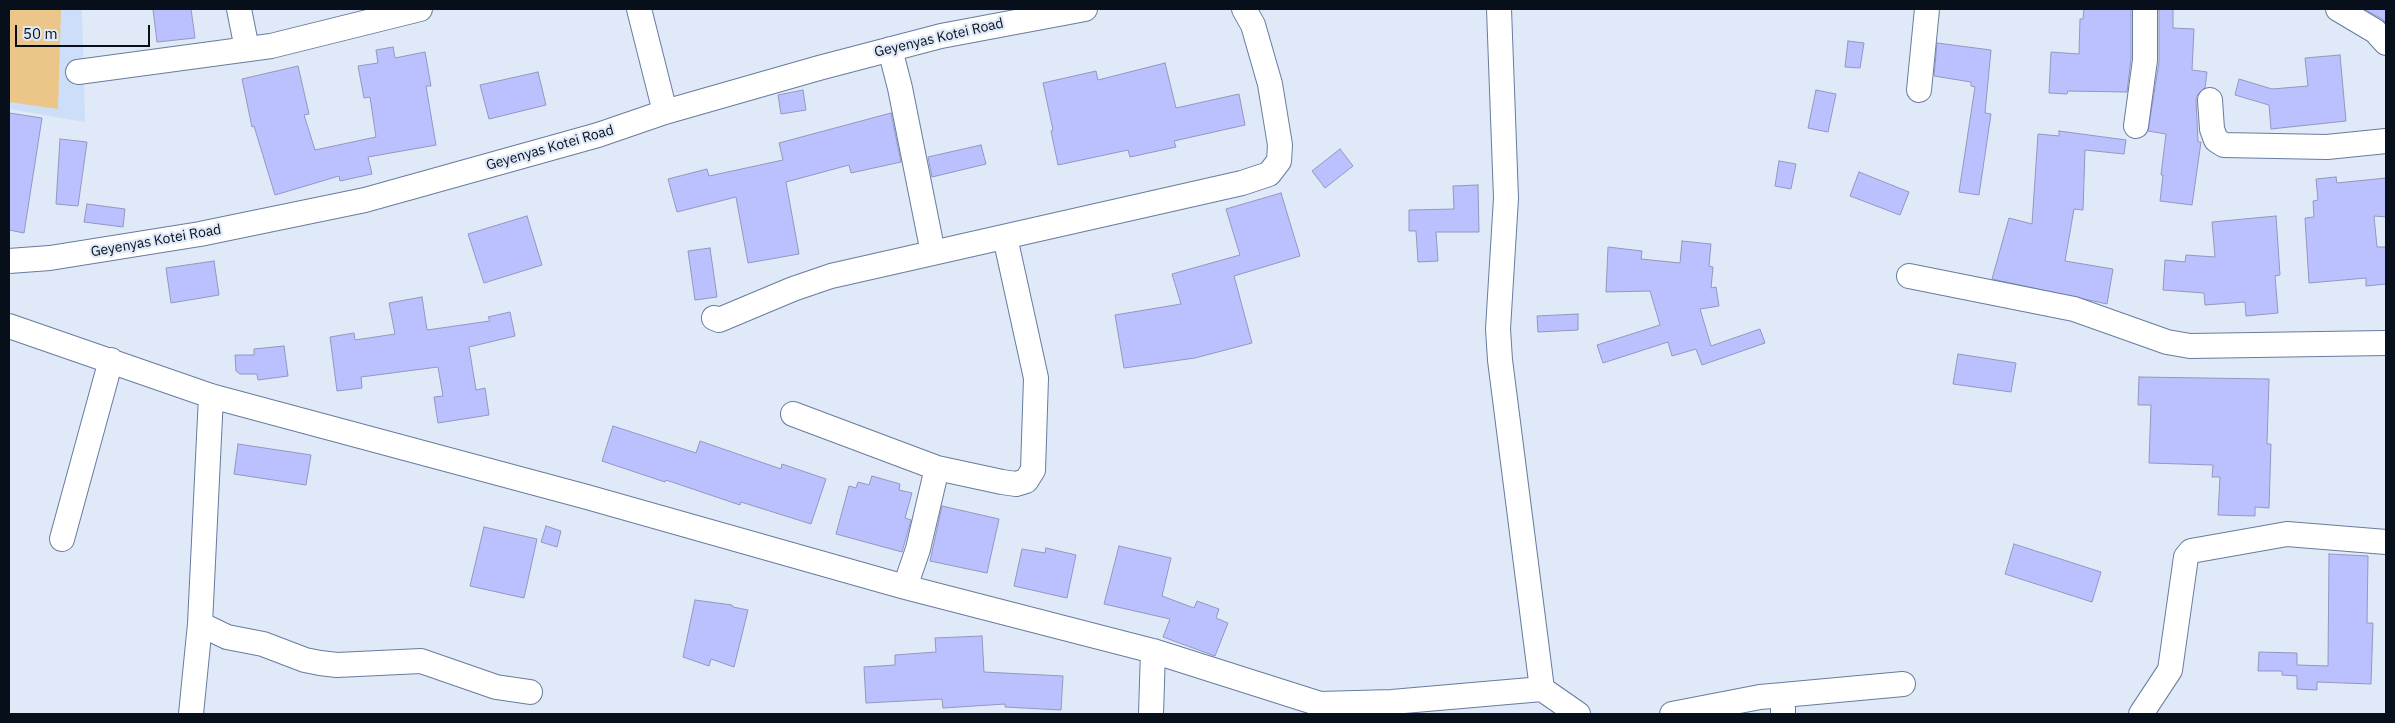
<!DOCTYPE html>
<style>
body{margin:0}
#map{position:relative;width:2395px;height:723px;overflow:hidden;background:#dfe9f8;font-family:"IBM Plex Sans",sans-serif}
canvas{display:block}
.frame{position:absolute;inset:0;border:10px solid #070f1b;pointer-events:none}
.scale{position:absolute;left:15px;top:25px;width:135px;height:22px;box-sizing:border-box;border:2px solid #070f1b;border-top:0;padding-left:6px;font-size:15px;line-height:18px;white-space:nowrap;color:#070f1b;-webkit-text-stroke:4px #dfe9f8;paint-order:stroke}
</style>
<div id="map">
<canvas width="2395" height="723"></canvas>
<div class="frame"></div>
<div class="scale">50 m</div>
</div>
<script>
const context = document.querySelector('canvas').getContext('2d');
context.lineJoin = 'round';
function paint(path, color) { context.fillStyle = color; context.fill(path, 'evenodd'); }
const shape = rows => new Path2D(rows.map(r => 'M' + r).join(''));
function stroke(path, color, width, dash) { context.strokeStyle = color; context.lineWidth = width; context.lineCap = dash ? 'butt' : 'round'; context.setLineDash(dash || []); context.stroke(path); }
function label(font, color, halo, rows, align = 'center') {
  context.font = font + ' "IBM Plex Sans",sans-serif'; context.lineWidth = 4.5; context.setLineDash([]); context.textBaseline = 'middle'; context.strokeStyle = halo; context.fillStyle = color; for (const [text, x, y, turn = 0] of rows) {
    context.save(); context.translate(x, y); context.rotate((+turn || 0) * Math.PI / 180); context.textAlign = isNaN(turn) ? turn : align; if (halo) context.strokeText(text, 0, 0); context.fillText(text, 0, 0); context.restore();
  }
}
paint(shape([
 [9,9,82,9,85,122,9,109]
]), '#cddef9');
paint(shape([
 [9,9,61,9,58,109,9,102]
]), '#ecc688');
const building = shape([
 [153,9,191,9,195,38,157,42,153,9],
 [2084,9,2131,9,2131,59,2127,92,2068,91,2067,94,2049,93,2051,52,2079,54,2080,19,2083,19,2084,9],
 [2159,9,2173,9,2173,28,2194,29,2192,70,2207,72,2205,88,2198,94,2196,100,2198,142,2201,142,2192,205,2160,201,2163,175,2161,175,2166,134,2148,131,2159,62,2159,9],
 [2364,9,2386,9,2386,23,2382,19,2364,9],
 [1848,41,1864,43,1860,68,1845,67,1848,41],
 [1937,43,1991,50,1985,113,1991,114,1979,195,1959,192,1975,87,1971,86,1971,82,1934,76,1937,43],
 [393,47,395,58,425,52,431,86,426,86,436,145,368,157,372,174,340,181,339,176,275,195,254,126,252,127,242,79,298,66,309,114,304,115,315,150,376,137,370,97,364,98,358,66,378,63,376,50,393,47],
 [2340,55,2346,121,2271,129,2269,105,2235,95,2239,79,2272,89,2308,86,2305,58,2340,55],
 [1165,63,1176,108,1239,94,1245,125,1174,141,1176,147,1130,157,1128,150,1058,165,1051,131,1053,130,1043,83,1096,71,1098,80,1165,63],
 [538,72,546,105,489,119,480,85,538,72],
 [803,90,806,110,781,114,778,95,803,90],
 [1816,90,1836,94,1828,132,1808,128,1816,90],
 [9,113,42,118,24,233,9,230,9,113],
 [891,113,901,162,851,173,849,165,786,182,799,254,748,263,736,197,677,212,668,179,707,169,709,176,783,160,779,143,891,113],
 [2059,131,2126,140,2124,154,2085,150,2083,210,2074,209,2065,261,2113,269,2107,304,1992,279,2009,218,2032,224,2038,134,2059,136,2059,131],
 [60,139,87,142,78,206,56,204,60,139],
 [981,145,986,164,932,177,928,157,981,145],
 [1340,149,1353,166,1325,188,1312,171,1340,149],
 [1779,161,1796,164,1791,189,1775,186,1779,161],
 [1859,172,1909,192,1900,215,1850,196,1859,172],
 [2336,177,2337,183,2386,178,2386,217,2374,216,2377,247,2386,247,2386,284,2366,286,2366,278,2309,283,2305,218,2314,217,2313,201,2318,200,2316,179,2336,177],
 [1478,185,1479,232,1436,232,1438,261,1418,262,1416,231,1409,231,1409,210,1454,209,1453,186,1478,185],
 [1281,193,1300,256,1234,276,1252,343,1195,358,1124,368,1115,315,1181,304,1172,274,1240,255,1226,209,1281,193],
 [87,204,125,209,123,227,84,222,87,204],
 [527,216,542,265,484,283,468,234,527,216],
 [2276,216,2280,275,2275,276,2278,313,2246,316,2245,302,2205,305,2204,293,2163,290,2165,260,2185,262,2186,255,2215,257,2212,222,2276,216],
 [1682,241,1711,244,1709,266,1713,267,1711,288,1716,287,1719,306,1700,309,1711,346,1760,329,1765,343,1702,365,1696,349,1672,356,1668,342,1603,363,1597,345,1660,325,1650,291,1606,292,1608,247,1642,251,1641,259,1680,263,1682,241],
 [710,248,717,297,695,300,688,251,710,248],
 [214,261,219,295,171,303,166,268,214,261],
 [422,297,427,330,490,321,488,317,510,312,515,336,469,347,476,390,485,388,489,415,438,423,434,397,443,396,438,367,361,377,362,388,337,391,330,337,354,333,355,340,395,334,389,303,422,297],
 [1578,314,1578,330,1538,332,1537,316,1578,314],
 [284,346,288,376,258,380,257,374,240,374,236,371,235,355,254,355,254,349,284,346],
 [1958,354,2016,363,2011,392,1953,384,1958,354],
 [2139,377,2269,379,2267,444,2271,444,2269,508,2255,507,2255,516,2218,515,2220,477,2212,477,2213,465,2149,463,2151,405,2138,405,2139,377],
 [613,426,696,453,700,441,781,469,782,464,826,479,811,524,741,502,740,505,666,480,665,482,602,461,613,426],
 [238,444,311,455,306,485,234,474,238,444],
 [872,476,900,484,899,490,912,493,905,518,911,520,902,552,836,534,849,486,856,488,858,482,869,485,872,476],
 [942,506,999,519,987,573,930,561,942,506],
 [546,526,561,531,557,547,541,542,546,526],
 [484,527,537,539,524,598,470,586,484,527],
 [2014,544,2101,572,2092,602,2005,574,2014,544],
 [1119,546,1171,558,1162,596,1194,608,1197,601,1219,609,1216,618,1228,623,1215,656,1163,637,1170,619,1104,604,1119,546],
 [1046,548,1076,555,1067,598,1014,586,1022,549,1045,553,1046,548],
 [2329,554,2368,556,2367,623,2373,623,2371,684,2317,682,2317,690,2297,689,2297,676,2282,675,2282,671,2258,671,2259,652,2297,653,2297,665,2328,666,2329,554],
 [695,600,732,605,733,607,748,610,734,667,711,659,709,666,683,657,695,600],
 [982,636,984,672,1063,676,1061,710,1005,707,1005,704,943,708,942,699,866,703,864,667,895,665,895,655,936,652,935,638,982,636]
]);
paint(building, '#bbc1ff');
stroke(building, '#9397bf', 1);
const minor = shape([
 [239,9,247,49],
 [639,9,665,112],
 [1499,9,1506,198,1498,329,1500,360,1542,689],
 [2338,9,2375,31,2386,43],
 [890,49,900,88,933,253],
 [78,72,271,46,420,9],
 [1919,90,1927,9],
 [2210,100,2212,129,2216,140,2224,145,2327,147,2386,141],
 [2136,126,2145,60,2145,9],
 [9,261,50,258,200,234,365,200,598,135,665,112,819,68,941,36,1085,9],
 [1909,276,2074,309,2167,342,2190,346,2386,343],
 [714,318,719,320,793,289,831,276,1242,183,1269,174,1279,161,1280,145,1270,84,1253,25,1244,9],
 [9,326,211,396,587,497,905,587,1153,651,1320,704,1392,702,1542,689,1578,714],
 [793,414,937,468,1002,482,1016,484,1026,481,1033,470,1036,378,1005,237],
 [62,539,111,360],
 [905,587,918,549,937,468],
 [200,624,227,637,263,644,305,660,320,663,337,665,421,661,496,687,530,692],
 [1783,695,1903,684],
 [191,714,200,624,211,396],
 [1151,714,1153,651],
 [1672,714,1760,697,1783,695,1783,714],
 [2141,714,2170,670,2186,557,2191,551,2287,534,2386,542]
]);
stroke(minor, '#677c9e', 26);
stroke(minor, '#fff', 24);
label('14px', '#070f1b', '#dfe9f8', [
 ["Geyenyas Kotei Road",939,38,-13],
 ["Geyenyas Kotei Road",550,148,-16],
 ["Geyenyas Kotei Road",156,241,-10]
]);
</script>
